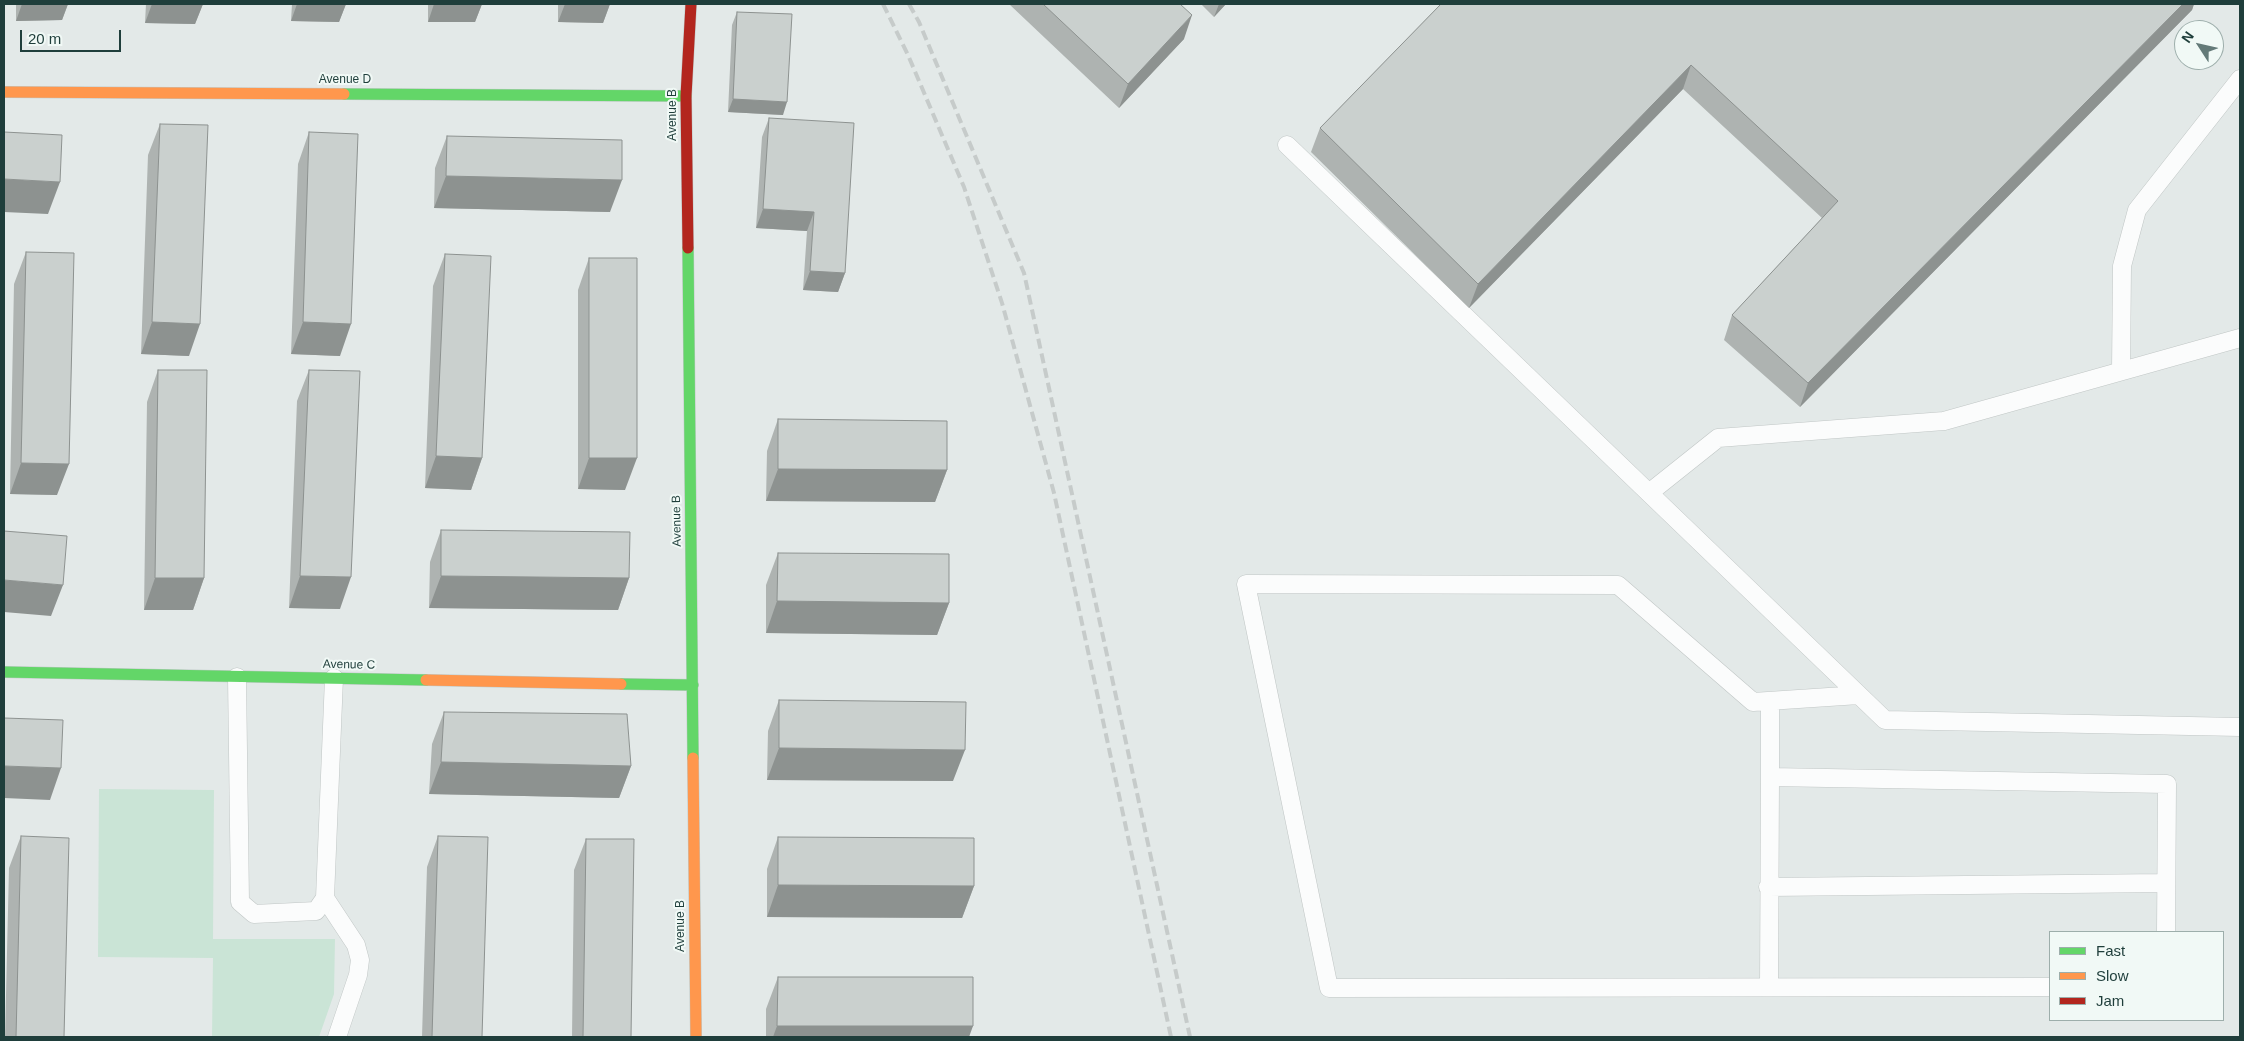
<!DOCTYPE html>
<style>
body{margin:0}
#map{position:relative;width:2244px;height:1041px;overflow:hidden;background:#e3e9e8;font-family:Arial,sans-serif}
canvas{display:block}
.frame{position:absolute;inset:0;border:5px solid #1f3e3b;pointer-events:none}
.legend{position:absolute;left:2049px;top:931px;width:175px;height:90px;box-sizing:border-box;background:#f1f9f6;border:1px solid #9daeab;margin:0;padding:6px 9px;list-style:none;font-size:15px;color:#1f3e3b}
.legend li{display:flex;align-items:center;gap:10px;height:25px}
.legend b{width:25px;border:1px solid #9daeab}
.north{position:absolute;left:2174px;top:20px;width:50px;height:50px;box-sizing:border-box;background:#f1f9f6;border:1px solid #9daeab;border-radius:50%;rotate:305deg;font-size:14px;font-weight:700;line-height:20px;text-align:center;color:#1f3e3b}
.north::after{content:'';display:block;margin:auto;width:18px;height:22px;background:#647a78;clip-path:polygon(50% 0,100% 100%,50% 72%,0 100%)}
.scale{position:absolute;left:20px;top:30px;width:101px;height:22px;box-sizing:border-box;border:2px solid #1f3e3b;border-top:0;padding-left:6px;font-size:15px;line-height:18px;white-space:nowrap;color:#1f3e3b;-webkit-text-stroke:4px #f1f9f6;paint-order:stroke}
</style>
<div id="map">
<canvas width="2244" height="1041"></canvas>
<div class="frame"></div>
<ul class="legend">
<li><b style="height:6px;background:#63d668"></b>Fast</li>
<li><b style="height:6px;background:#ff974d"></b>Slow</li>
<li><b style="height:6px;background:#b3261e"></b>Jam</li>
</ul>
<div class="north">N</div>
<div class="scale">20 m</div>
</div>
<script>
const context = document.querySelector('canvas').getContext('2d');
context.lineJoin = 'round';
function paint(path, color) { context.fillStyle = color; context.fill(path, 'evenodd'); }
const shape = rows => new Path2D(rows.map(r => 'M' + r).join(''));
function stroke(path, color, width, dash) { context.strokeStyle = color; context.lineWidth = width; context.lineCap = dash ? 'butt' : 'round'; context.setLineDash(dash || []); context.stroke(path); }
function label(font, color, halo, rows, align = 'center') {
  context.font = font + ' Arial,sans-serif'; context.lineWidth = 4; context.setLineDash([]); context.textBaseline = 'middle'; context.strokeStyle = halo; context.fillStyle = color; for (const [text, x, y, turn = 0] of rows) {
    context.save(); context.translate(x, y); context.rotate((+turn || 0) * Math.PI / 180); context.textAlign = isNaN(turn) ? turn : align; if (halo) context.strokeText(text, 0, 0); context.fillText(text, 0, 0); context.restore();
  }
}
paint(shape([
 [99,789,214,790,213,939,335,939,334,994,319,1037,212,1037,213,958,98,957]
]), '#cae4d6');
const lane = shape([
 [1287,145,1649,493],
 [2240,338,1944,421,1718,438,1649,493,1885,720,2240,727],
 [2121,371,2122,266,2137,210,2240,79],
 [237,677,240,902,254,914,316,911,325,898,334,678],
 [1859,695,1753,702,1618,585,1246,584,1329,988,2050,987],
 [1770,701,1770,777,2167,784,2166,932],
 [1768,887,2166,883],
 [325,898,356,945,360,960,358,975,337,1037],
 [1769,987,1770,777]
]);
const fast = shape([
 [344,94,686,96],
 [688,248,693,758],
 [4,672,426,680],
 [621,684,693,685]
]);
const slow = shape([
 [4,92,344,94],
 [426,680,621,684],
 [693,758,696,1037]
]);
const jam = shape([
 [688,248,686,96,691,4]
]);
stroke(lane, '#c0c6c5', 19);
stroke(fast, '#bec7c5', 12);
stroke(slow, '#bec7c5', 12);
stroke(jam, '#bec7c5', 12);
stroke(lane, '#fbfcfc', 18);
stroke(fast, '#63d668', 11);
stroke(slow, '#ff974d', 11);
stroke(jam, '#b3261e', 11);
stroke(shape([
 [883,4,908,55,964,187,1002,303,1054,493,1171,1037],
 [909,4,919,22,1024,273,1190,1037]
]), '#c6cbca', 4, [10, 5]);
paint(shape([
 [16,4,68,4,62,20,16,21],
 [146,4,203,4,195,24,145,23],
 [292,4,346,4,339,22,291,21],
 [428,4,482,4,475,22,428,22],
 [558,4,610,4,603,23,558,22],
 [1009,4,1180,4,1184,39,1119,108],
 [1201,4,1226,4,1214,17],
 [1441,4,2194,4,2192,10,1800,407,1724,340,1732,315,1822,218,1683,89,1469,308,1311,152,1320,128],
 [737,12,783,115,728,112,732,25],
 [769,118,845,273,838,292,803,290,807,231,756,228,762,137],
 [160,124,189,356,141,354,148,155],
 [309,132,340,356,291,354,298,164],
 [447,136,610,212,434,208,435,168],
 [26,252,57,495,10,494,14,284],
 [445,254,482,458,471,490,425,488,433,286],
 [589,258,625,490,578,489,578,290],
 [158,370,204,578,193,610,144,610,147,402],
 [309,370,340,609,289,608,297,401],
 [778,419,947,470,935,502,766,501,767,451],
 [441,530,629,578,618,610,429,608,430,562],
 [778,553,949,603,937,635,766,633,766,585],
 [779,700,953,781,767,780,768,731],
 [444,712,631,766,619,798,429,794,432,744],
 [21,836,64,1037,5,1037,9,868],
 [438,836,482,1037,422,1037,427,867],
 [778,837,974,886,962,918,767,917,767,869],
 [586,839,631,1037,572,1037,574,870],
 [778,977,969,1037,766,1037,766,1009]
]), '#aeb3b1');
paint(shape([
 [22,4,68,4,62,20,16,21],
 [152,4,203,4,195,24,145,23],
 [297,4,346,4,339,22,291,21],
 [434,4,482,4,475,22,428,22],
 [565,4,610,4,603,23,558,22],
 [1219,4,1226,4,1214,17],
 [2183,4,2194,4,2192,10,1800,407,1808,383],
 [1192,15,1184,39,1119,108,1128,84],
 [1691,65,1683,89,1469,308,1478,284],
 [733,99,787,102,783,115,728,112],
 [446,176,622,180,610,212,434,208],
 [4,179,60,182,48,214,4,212],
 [763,209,814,212,807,231,756,228],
 [810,271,845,273,838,292,803,290],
 [152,322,200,324,189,356,141,354],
 [303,322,351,324,340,356,291,354],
 [436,456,482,458,471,490,425,488],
 [589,458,637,458,625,490,578,489],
 [21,463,69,464,57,495,10,494],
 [778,469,947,470,935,502,766,501],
 [300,576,351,577,340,609,289,608],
 [441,576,629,578,618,610,429,608],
 [155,578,204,578,193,610,144,610],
 [4,580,63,585,51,616,4,612],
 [777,601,949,603,937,635,766,633],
 [779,748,965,750,953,781,767,780],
 [441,762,631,766,619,798,429,794],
 [4,766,61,768,50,800,4,798],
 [778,885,974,886,962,918,767,917],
 [777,1026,973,1026,969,1037,773,1037]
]), '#8d9290');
const building = shape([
 [1043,4,1180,4,1192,15,1128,84,1043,4],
 [1441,4,2183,4,1808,383,1732,315,1838,201,1691,65,1478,284,1320,128,1441,4],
 [737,12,792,14,787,102,733,99,737,12],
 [769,118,854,123,845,273,810,271,814,212,763,209,769,118],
 [160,124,208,125,200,324,152,322,160,124],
 [4,132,62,135,60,182,4,179,4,132],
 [309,132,358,134,351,324,303,322,309,132],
 [447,136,622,140,622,180,446,176,447,136],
 [26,252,74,253,69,464,21,463,26,252],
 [445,254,491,256,482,458,436,456,445,254],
 [589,258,637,258,637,458,589,458,589,258],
 [158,370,207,370,204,578,155,578,158,370],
 [309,370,360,371,351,577,300,576,309,370],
 [778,419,947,421,947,470,778,469,778,419],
 [441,530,630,532,629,578,441,576,441,530],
 [4,531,67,536,63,585,4,580,4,531],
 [778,553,949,554,949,603,777,601,778,553],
 [779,700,966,702,965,750,779,748,779,700],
 [444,712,627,714,631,766,441,762,444,712],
 [4,718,63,720,61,768,4,766,4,718],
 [21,836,69,838,64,1037,16,1037,21,836],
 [438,836,488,837,482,1037,432,1037,438,836],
 [778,837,974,838,974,886,778,885,778,837],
 [586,839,634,839,631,1037,583,1037,586,839],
 [778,977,973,977,973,1026,777,1026,778,977]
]);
paint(building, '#cad0ce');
stroke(building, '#8d9290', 1);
label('12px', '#1f3e3b', '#f1f9f6', [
 ["Avenue D",345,80],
 ["Avenue B",673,115,-90],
 ["Avenue B",677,521,-91],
 ["Avenue C",349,665,1],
 ["Avenue B",681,926,-90]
]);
</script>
